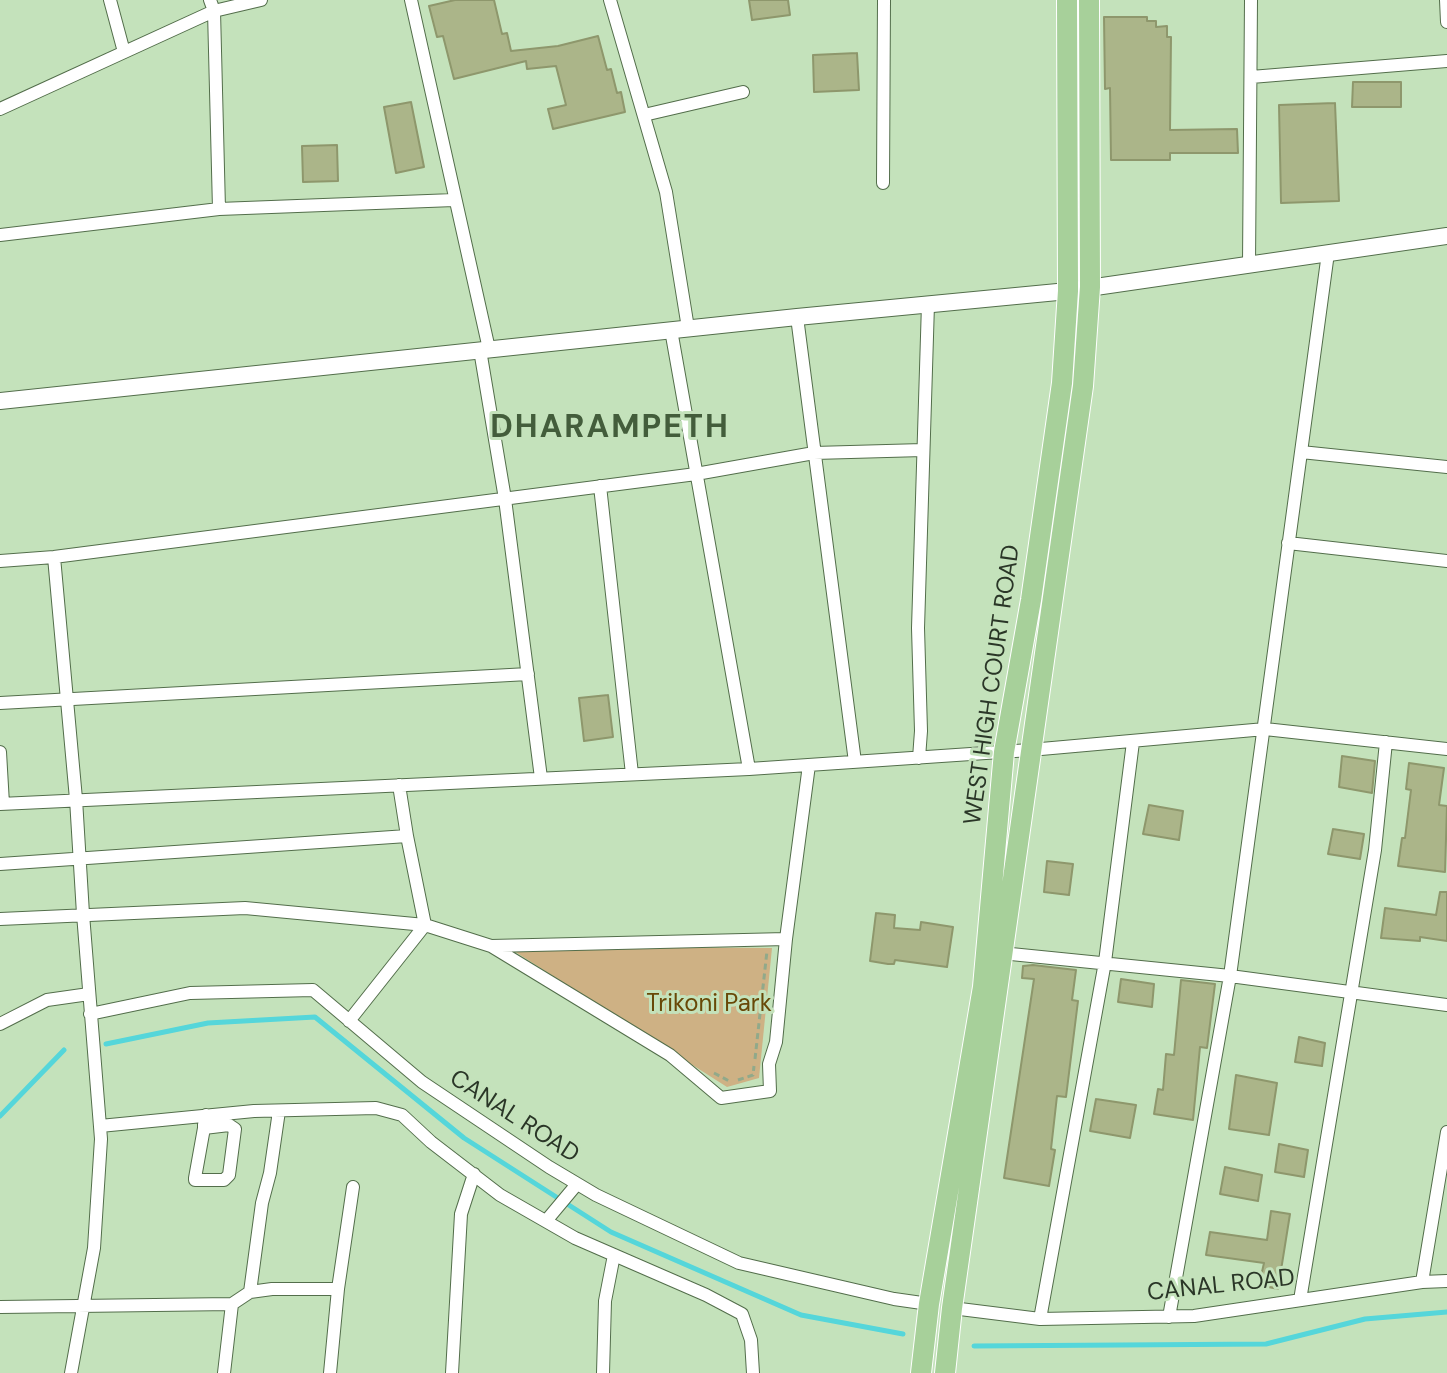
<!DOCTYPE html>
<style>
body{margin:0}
canvas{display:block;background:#c4e2bb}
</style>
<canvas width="1447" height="1373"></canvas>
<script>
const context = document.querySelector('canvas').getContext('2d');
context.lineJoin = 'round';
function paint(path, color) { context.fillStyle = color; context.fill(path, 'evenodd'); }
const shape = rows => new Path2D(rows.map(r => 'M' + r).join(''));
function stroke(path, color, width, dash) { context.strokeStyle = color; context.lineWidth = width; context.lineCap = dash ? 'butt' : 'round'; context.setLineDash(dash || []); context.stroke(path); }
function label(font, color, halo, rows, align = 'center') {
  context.font = font + ' "DM Sans",sans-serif'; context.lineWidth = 6; context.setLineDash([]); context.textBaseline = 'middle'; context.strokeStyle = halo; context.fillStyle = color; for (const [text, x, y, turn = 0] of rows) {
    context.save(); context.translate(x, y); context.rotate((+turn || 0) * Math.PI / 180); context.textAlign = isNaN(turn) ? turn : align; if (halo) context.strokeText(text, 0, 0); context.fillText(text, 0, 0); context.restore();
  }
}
paint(shape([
 [506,946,772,948,759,1078,727,1087]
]), '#ceb184');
stroke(shape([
 [106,1044,208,1023,315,1017,464,1138,611,1232,801,1315,903,1334],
 [0,1116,64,1050],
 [974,1346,1266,1344,1365,1319,1447,1312]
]), '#55d6da', 5);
const building = shape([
 [455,0,494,0,502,34,507,33,511,51,558,46,598,36,607,70,611,69,617,93,621,92,625,112,553,129,548,109,566,105,556,66,527,69,526,61,454,79,443,36,437,37,429,6,455,0],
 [749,0,788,0,790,15,752,20,749,0],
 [1104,17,1147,17,1147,21,1156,21,1156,27,1167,26,1167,37,1171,37,1170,130,1237,129,1238,153,1170,153,1170,160,1111,160,1110,88,1105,89,1104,17],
 [857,53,859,90,814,92,813,55,857,53],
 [1353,82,1401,82,1401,107,1352,107,1353,82],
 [411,102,424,167,396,173,384,107,411,102],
 [1335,103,1339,201,1281,203,1279,105,1335,103],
 [337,145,338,181,303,182,302,146,337,145],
 [608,695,613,737,584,741,579,698,608,695],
 [1342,756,1375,761,1372,793,1339,787,1342,756],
 [1409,763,1444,768,1439,805,1447,806,1445,872,1398,866,1402,838,1405,838,1411,790,1406,789,1409,763],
 [1149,805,1183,811,1179,840,1143,834,1149,805],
 [1333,829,1364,834,1360,859,1328,854,1333,829],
 [1047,861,1073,864,1069,895,1044,892,1047,861],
 [1440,892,1447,892,1447,941,1420,937,1420,941,1381,938,1385,908,1436,915,1440,892],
 [876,913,895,915,894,928,920,930,921,922,953,927,947,967,895,960,894,964,888,964,870,961,876,913],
 [1033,965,1076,970,1072,1000,1078,1001,1066,1097,1057,1096,1051,1149,1055,1150,1049,1186,1004,1178,1034,979,1022,978,1023,966,1033,965],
 [1121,979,1154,984,1152,1007,1118,1002,1121,979],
 [1181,980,1215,984,1207,1048,1200,1047,1193,1120,1154,1114,1158,1089,1163,1090,1166,1054,1174,1055,1181,980],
 [1299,1037,1325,1043,1322,1066,1295,1062,1299,1037],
 [1236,1075,1277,1083,1269,1135,1229,1129,1236,1075],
 [1096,1099,1136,1105,1130,1138,1090,1131,1096,1099],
 [1279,1144,1308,1150,1304,1177,1275,1172,1279,1144],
 [1225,1167,1262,1175,1258,1201,1220,1194,1225,1167],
 [1271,1211,1290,1214,1278,1289,1259,1285,1264,1263,1206,1255,1210,1232,1267,1240,1271,1211]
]);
paint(building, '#abb589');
stroke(building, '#8e976c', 2);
const minor = shape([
 [110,0,124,52],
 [210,0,214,11,219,209],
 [411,0,489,349],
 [610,0,666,192,688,328],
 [1446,0,1447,22],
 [1251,77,1447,61],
 [0,109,214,11,261,0],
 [644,115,743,92],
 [883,183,884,0],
 [0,235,219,209,454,200],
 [1249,264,1251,0],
 [797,317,855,762],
 [671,330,749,769],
 [480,350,505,499,541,778],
 [1301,452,1447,467],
 [600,486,632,774],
 [1288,543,1447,561],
 [54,557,76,799,83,914,101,1139,94,1248,71,1373],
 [0,561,54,557,696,474,814,453,923,450],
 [0,703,528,674],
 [0,752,3,804],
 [919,758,921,731,918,628,928,304],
 [399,785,407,836],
 [0,804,749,769,1030,750,1265,729,1447,749],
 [0,864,407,836,425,925,349,1021],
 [0,919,245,908,425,925,491,946,786,939],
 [491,946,670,1055,721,1098,770,1091,769,1064,776,1042,786,939,809,765],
 [1001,953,1230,976,1447,1005],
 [90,1014,190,993,313,990,422,1082,549,1167,596,1195,739,1263,894,1299,929,1304],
 [0,1024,47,1000,89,994],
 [100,1126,254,1111,376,1108,402,1115,431,1142,500,1195,575,1238,706,1295,742,1314,751,1340,753,1373],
 [204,1128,229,1125,235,1129,229,1175,224,1180,195,1180,195,1178,204,1128,204,1125,206,1115],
 [546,1221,577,1184],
 [1422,1282,1447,1132],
 [338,1289,353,1187],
 [250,1292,262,1203,270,1173,279,1111],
 [1300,1300,1375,850,1386,742],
 [0,1307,232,1304,250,1292,272,1289,338,1289,330,1373],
 [952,1308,1040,1319,1194,1316,1422,1282,1447,1281],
 [1169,1317,1230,976,1328,253],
 [1040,1319,1105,962,1133,742],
 [224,1373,232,1304],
 [452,1373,461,1214,474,1174],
 [603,1373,605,1301,614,1255]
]);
const tertiary = shape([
 [0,401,797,317,1068,291,1447,236]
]);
const primary = shape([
 [921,1373,929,1304,983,987,1004,752,1031,600,1062,383,1068,291,1067,0],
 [945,1373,952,1308,1083,386,1090,287,1089,0]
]);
stroke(minor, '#536e4b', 14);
stroke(tertiary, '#536e4b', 18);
stroke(primary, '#fff', 22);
stroke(shape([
 [755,1059,767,951],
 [714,1073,731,1082],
 [738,1080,753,1075,754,1066]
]), '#91a98a', 3, [6, 4]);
stroke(minor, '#fff', 12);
stroke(tertiary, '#fff', 16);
stroke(primary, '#a7d09a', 20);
label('24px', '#2a3627', '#c4e2bb', [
 ["WEST HIGH COURT ROAD",993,685,-82],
 ["CANAL ROAD",514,1117,33],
 ["CANAL ROAD",1221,1286,-6]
]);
label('24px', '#684807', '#c4e2bb', [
 ["Trikoni Park",709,1005]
]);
context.letterSpacing = '2px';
label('bold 32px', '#435d3b', '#c4e2bb', [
 ["DHARAMPETH",610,429]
]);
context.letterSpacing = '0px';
</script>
